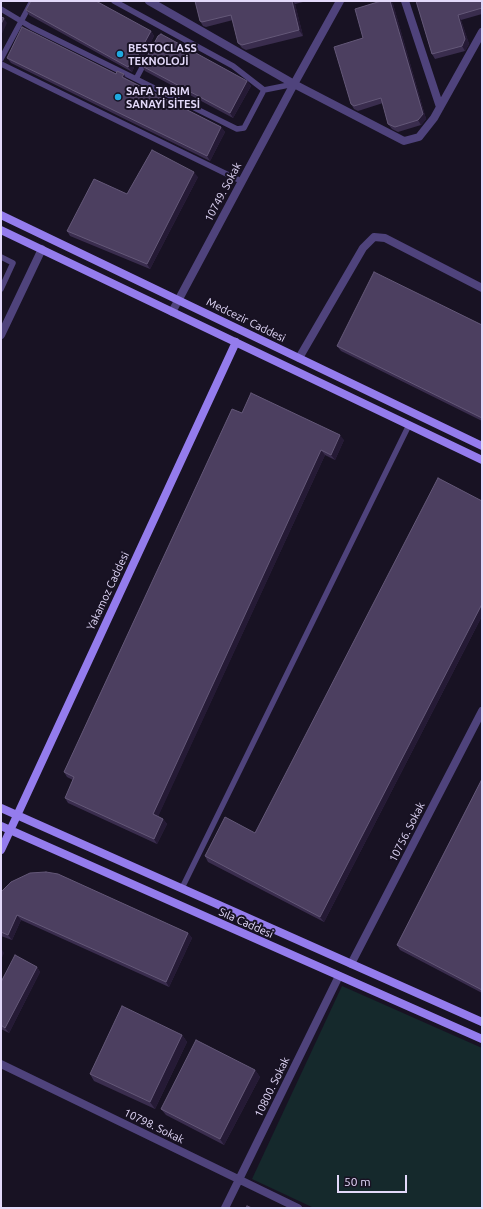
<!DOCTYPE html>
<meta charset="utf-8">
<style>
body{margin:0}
#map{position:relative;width:483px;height:1209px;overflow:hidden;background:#181223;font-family:Ubuntu,sans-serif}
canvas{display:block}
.frame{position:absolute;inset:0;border:2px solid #e3d9fa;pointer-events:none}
.scale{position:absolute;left:337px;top:1175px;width:70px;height:18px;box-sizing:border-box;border:2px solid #e3d9fa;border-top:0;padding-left:5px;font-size:12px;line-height:14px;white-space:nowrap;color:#e3d9fa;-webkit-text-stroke:3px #181223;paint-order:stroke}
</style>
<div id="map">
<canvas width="483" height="1209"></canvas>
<div class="frame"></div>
<div class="scale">50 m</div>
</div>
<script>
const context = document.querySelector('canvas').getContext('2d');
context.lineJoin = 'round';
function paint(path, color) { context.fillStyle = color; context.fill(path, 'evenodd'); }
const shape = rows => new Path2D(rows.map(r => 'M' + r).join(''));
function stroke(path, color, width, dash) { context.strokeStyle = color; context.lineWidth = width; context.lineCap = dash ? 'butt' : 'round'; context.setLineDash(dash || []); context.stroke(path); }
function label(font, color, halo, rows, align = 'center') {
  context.font = font + ' Ubuntu,sans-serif'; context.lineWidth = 4; context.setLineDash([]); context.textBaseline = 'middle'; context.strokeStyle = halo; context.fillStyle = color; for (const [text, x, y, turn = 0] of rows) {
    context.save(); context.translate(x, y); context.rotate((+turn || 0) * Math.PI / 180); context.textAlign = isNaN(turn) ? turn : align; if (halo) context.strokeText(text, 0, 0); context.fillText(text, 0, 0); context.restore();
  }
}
paint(shape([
 [342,986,482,1048,482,1208,314,1208,252,1179]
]), '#15292c');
stroke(shape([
 [114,1,233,66,264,90,294,84],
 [1,9,31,27,237,129,244,128,264,90],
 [1,59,32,1],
 [1,64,241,181],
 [136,79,146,60],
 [1,257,13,263,1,289],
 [182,888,409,425]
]), '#4f437c', 5.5);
stroke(shape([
 [149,1,294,84,172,312],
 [340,1,294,84,404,141,419,137,434,118,482,32],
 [405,1,440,107],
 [1,335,42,249],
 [299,358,363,248,374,237,385,238,482,288],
 [351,964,482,711],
 [1,1064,298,1208],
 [225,1208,339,976]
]), '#4f437c', 8);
stroke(shape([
 [1,215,482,446],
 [1,230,482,460],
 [1,808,482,1022],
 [1,826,482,1039],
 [1,850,236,342]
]), '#947ced', 8);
paint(shape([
 [195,1,307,1,295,4,303,36,246,50,242,48,238,43,233,20,206,27,203,26,200,21],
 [381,1,391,1,393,4,426,119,421,125,398,132,392,129,388,124,383,103,358,111,354,109,351,104,363,38],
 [416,1,482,1,482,14,461,20,469,44,465,51,435,59,432,54],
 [26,10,151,31,154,36,138,67,135,65,132,72,29,15],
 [7,58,127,80,221,127,225,132,210,161,11,63],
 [142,66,247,81,251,86,233,118,145,71],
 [198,177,150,269,70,236,67,231,127,194],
 [482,325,482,421,341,351,337,346],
 [242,413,344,440,335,460,325,455,158,816,163,819,167,824,157,844,68,803,65,798,73,780,67,777,64,772],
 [482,501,482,616,324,922,208,862,205,856,255,833],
 [482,779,482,993,400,950,397,945],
 [1,892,188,933,192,938,169,987,21,920,12,940,1,936],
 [37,967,40,972,9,1033,1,1029,1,982],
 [182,1035,187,1042,155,1109,94,1081,90,1074],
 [255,1070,260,1077,224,1145,166,1115,161,1109]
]), '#3a2d4e');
paint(shape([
 [292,1,293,1,295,4,303,36,299,30],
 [390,1,391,1,393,4,426,119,421,125,418,120],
 [458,15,461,20,469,44,465,51,462,46],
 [4,18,7,23,1,36,1,24],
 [151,31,154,36,138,67,134,62],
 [132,60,135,65,132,72,128,67],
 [124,74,127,80,122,77],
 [247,81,251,86,233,118,230,113],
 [221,127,225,132,210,161,207,156],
 [194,172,198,177,150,269,147,264],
 [340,435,344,440,335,460,331,455],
 [321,450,325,455,157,819,153,814],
 [482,604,482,616,324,922,320,917],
 [163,819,167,824,157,844,154,839],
 [17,915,21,920,12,940,8,935],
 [188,933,192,938,169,987,166,982],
 [1,948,4,953,1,960],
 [37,967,40,972,9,1033,5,1028],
 [182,1035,187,1042,155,1109,150,1102],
 [255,1070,260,1077,224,1145,220,1139]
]), '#251a35');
const building = shape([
 [31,1,96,1,151,31,134,62,132,60,128,67,26,10,31,1],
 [195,1,292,1,299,30,242,45,238,43,231,15,202,22,200,21,195,1],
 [381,1,390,1,423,114,418,120,395,127,388,124,381,98,354,106,351,104,334,47,363,38,355,9,381,1],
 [416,1,482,1,482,8,458,15,465,39,462,46,432,54,416,1],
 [1,17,4,18,1,24,1,17],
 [22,27,116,74,117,71,124,74,122,77,221,127,207,156,7,58,22,27],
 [161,34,247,81,230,113,142,66,158,36,161,34],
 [152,150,194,172,147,264,67,231,94,179,127,194,152,150],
 [374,272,482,325,482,418,337,346,374,272],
 [251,393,340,435,331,455,321,450,153,814,163,819,154,839,65,798,74,777,64,772,232,409,242,413,251,393],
 [438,478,482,501,482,604,320,917,205,856,225,817,255,833,438,478],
 [482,779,482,990,397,945,482,779],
 [46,872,58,874,188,933,166,982,17,915,8,935,1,932,1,892,11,882,30,873,46,872],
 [15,955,37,967,5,1028,1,1025,1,982,15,955],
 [122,1006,182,1035,150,1102,90,1074,122,1006],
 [196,1040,255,1070,220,1139,161,1109,196,1040],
 [247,1206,252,1208,246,1208,247,1206]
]);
paint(building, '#4c3f60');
stroke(building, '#645878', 1);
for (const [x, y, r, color] of [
 [120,54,4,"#1fa9e0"],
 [118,97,4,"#1fa9e0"]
]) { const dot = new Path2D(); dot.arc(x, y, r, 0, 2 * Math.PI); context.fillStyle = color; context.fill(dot); stroke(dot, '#181223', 1.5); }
label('bold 11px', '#e3d9fa', '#181223', [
 ["BESTOCLASS",128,48],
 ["TEKNOLOJİ",128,61],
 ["SAFA TARIM",126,91],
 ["SANAYİ SİTESİ",126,104]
], 'left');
label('11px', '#e3d9fa', '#181223', [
 ["10749. Sokak",223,192,-62],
 ["Medcezir Caddesi",246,320,26],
 ["Yakamoz Caddesi",108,591,-65],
 ["10756. Sokak",407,832,-63],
 ["Sıla Caddesi",246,923,24],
 ["10800. Sokak",272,1087,-64],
 ["10798. Sokak",154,1126,26]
]);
</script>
